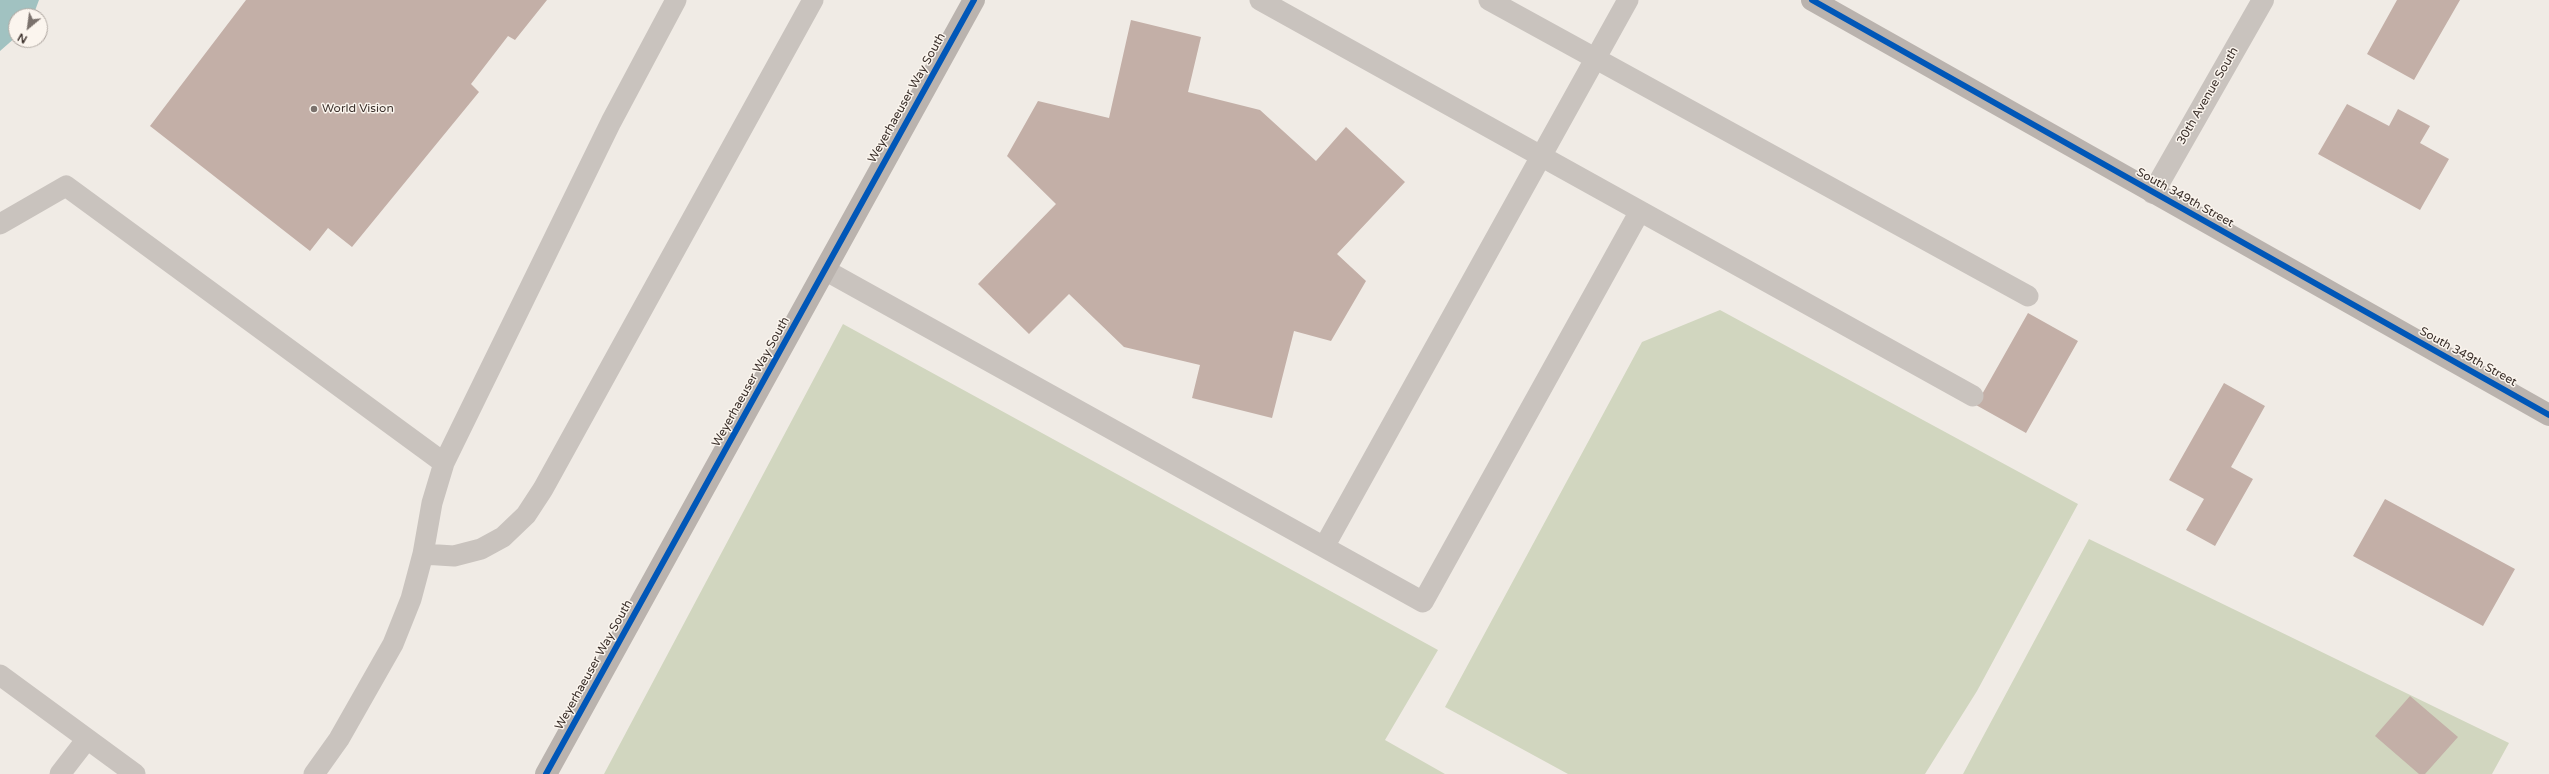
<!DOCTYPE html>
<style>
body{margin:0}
#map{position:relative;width:2549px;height:774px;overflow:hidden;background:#f0ebe5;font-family:"Varela Round",sans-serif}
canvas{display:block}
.north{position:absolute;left:8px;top:8px;width:40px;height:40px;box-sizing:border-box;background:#fbf5ee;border:1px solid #aea6a0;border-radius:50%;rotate:209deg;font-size:11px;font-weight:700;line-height:16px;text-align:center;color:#3b302b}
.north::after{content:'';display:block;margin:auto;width:14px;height:18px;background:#7a716c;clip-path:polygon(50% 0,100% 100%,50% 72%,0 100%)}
</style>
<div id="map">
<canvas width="2549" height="774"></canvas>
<div class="north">N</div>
</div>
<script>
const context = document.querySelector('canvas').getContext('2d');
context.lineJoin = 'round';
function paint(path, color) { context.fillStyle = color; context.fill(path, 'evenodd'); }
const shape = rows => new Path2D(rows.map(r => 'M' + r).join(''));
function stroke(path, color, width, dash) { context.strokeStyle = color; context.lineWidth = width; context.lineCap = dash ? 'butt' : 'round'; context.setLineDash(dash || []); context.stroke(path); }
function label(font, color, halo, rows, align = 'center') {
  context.font = font + ' "Varela Round",sans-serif'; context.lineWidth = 3; context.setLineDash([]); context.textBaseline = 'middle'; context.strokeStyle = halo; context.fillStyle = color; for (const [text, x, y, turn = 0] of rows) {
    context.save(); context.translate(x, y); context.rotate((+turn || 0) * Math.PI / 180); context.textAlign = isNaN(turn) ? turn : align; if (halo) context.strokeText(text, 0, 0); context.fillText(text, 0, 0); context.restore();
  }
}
paint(shape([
 [1720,310,2078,504,1977,691,1925,774,1568,774,1445,707,1642,342],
 [843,324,1438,650,1385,740,1445,774,604,774],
 [2089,539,2509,743,2492,774,1963,774]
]), '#d1d6bf');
paint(shape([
 [0,0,39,0,33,16,16,16,16,37,0,51]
]), '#a1c2c1');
paint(shape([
 [246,0,547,0,515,40,508,36,471,84,479,92,352,247,328,228,310,251,150,126],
 [2397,0,2460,0,2414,80,2367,54],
 [1131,20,1201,37,1188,92,1260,110,1316,161,1346,127,1405,182,1337,254,1366,281,1331,341,1294,331,1272,418,1192,398,1200,365,1124,347,1069,294,1029,334,978,284,1056,204,1007,156,1038,101,1109,118],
 [2347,104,2389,126,2398,109,2430,126,2420,143,2449,159,2420,210,2318,154],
 [2028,313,2078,341,2026,433,1976,405],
 [2224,383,2265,406,2231,467,2253,479,2215,546,2186,530,2204,499,2169,480],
 [2385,499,2515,569,2483,626,2353,556],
 [2410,696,2458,737,2425,774,2419,774,2375,736]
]), '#c3afa7');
stroke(shape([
 [1260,0,1973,396],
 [1489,0,2028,296],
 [0,224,66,186,444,463],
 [825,270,1423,602,1640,211],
 [1324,547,1628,0],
 [423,554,454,556,481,549,503,537,526,515,543,489,813,0],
 [0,675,135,774],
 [60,774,87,739],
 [314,774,339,739,393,644,411,599,423,554,432,503,444,463,611,122,676,0]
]), '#c9c3be', 21);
stroke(shape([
 [2153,193,2263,0]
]), '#c9c3be', 22);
stroke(shape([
 [1812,0,2549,415],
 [546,774,974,0]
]), '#bab3ae', 22);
stroke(shape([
 [1812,0,2549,415],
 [546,774,974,0]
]), '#0057b8', 6);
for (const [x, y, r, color] of [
 [314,109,4,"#7a716c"]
]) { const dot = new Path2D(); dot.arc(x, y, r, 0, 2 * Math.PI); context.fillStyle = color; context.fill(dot); stroke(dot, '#fbf5ee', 1.5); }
label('12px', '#3b302b', '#fbf5ee', [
 ["30th Avenue South",2208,96,-60],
 ["Weyerhaeuser Way South",907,98,-61],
 ["South 349th Street",2185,198,29],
 ["South 349th Street",2468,357,29],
 ["Weyerhaeuser Way South",751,382,-61],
 ["Weyerhaeuser Way South",594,665,-61]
]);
label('12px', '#3b302b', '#fbf5ee', [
 ["World Vision",322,109]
], 'left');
</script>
